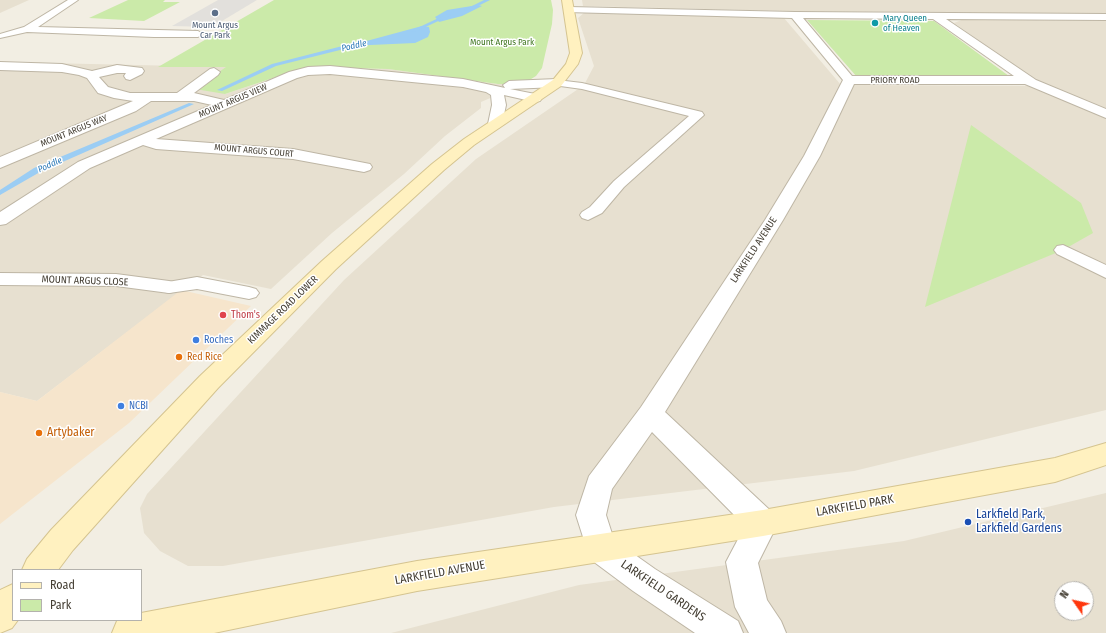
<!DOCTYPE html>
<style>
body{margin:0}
#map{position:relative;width:1106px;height:633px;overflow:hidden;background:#f2eee3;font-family:"Fira Sans Condensed",sans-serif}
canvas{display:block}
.legend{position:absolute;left:12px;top:569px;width:130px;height:52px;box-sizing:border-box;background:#fff;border:1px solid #b4b2ad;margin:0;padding:5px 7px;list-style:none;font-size:12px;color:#443e33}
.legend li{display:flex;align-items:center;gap:8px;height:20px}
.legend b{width:20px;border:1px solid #b4b2ad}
.north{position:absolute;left:1054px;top:581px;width:40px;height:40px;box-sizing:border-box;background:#fff;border:1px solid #b4b2ad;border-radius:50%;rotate:304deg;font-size:11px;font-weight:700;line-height:16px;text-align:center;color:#443e33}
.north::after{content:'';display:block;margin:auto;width:14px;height:18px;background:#ff370d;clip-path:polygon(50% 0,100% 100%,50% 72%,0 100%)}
</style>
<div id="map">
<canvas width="1106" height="633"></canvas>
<ul class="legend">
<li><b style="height:5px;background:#fff1c0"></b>Road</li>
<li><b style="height:11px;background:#cbeaa9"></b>Park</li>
</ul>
<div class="north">N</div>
</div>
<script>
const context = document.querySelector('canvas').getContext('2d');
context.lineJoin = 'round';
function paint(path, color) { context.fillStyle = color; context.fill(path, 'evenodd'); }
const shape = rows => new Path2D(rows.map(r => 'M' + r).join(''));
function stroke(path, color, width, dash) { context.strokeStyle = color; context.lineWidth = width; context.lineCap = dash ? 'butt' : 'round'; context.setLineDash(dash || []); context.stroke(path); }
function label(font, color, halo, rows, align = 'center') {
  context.font = font + ' "Fira Sans Condensed",sans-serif'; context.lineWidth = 3; context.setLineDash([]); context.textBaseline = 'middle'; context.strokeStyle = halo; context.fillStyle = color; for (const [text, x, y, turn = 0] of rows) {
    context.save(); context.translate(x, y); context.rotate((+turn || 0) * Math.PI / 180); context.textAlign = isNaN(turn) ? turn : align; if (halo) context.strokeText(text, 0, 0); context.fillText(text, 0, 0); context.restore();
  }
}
paint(shape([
 [0,0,29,0,0,13],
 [582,0,1106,0,1106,14,788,11,583,6],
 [585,12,784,18,841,85,1044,86,954,23,964,19,1106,21,1106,410,854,471,554,507,223,566,188,566,160,551,144,533,140,508,147,494,344,280,476,159,584,85,594,66,578,18],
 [0,62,227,67,225,94,306,67,388,69,498,84,523,84,481,102,481,108,445,136,404,174,332,233,271,289,203,275,37,401,0,392],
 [1106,493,1106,633,391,633,579,585,904,541],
 [1062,589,1086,589,1086,613,1062,613]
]), '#e7e0d0');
paint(shape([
 [181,290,251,306,129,423,0,524,0,392,37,401]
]), '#f6e5cc');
paint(shape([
 [128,0,165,0,163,2,180,2,144,21,89,18],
 [274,0,551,0,553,10,552,24,542,68,536,76,523,84,498,84,388,69,306,67,225,94,195,89,226,67,158,67],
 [807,20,934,21,1013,79,857,77],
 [971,125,1081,203,1093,233,1063,250,925,307]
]), '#cbeaa9');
paint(shape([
 [218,0,257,0,212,27,172,26]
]), '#e2e0dc');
paint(shape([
 [478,5,482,6,462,16,439,22,435,17,447,10],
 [422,26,429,27,430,32,428,37,415,43,348,46]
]), '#9bcdf4');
paint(shape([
 [484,0,490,0,468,11,464,10,484,0],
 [447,14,451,15,415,32,411,31,447,14],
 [362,41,364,44,276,66,222,91,217,90,272,64,362,41],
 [189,103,194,104,40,172,0,195,0,190,34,168,189,103]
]), '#9bcdf4');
const lane = shape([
 [68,0,78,0,38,27,198,31,203,34,198,37,154,37,27,32,0,38,0,34,24,27,68,0],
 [557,80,582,83,702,112,704,115,624,187,602,213,588,220,582,218,580,215,582,212,590,207,614,181,689,116,582,89,553,85,551,83,557,80],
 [1063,245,1106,265,1106,278,1057,254,1054,250,1057,246,1063,245],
 [197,277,249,287,256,289,259,293,256,297,249,299,197,289,169,293,162,291,160,287,162,283,197,277]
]);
const street = shape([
 [569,7,795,12,1106,14,1106,20,946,19,1036,80,1106,109,1106,118,1025,84,854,84,820,156,783,220,665,412,774,514,778,523,758,563,767,600,781,621,786,633,749,633,735,607,726,562,745,526,652,432,612,489,606,515,614,540,655,569,738,621,743,633,695,633,633,591,590,559,576,515,589,476,641,407,765,220,804,156,843,80,792,18,566,12,564,10,569,7],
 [803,18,933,19,1014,76,852,76,803,18],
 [0,62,62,64,92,71,117,65,142,68,144,71,142,74,130,80,126,79,124,76,126,73,117,73,99,77,108,87,130,93,177,93,210,69,214,68,220,72,218,75,194,93,224,100,289,72,308,67,330,66,463,79,505,88,503,85,509,81,557,79,563,83,557,87,510,89,540,95,542,98,540,101,535,102,504,95,506,105,502,124,500,127,495,128,490,127,488,124,492,105,491,95,486,92,463,87,330,74,308,75,297,78,156,139,293,149,370,164,372,167,370,170,364,172,293,159,156,149,143,145,90,168,6,224,0,225,0,212,78,162,212,105,194,101,151,101,136,111,0,168,0,157,133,101,114,98,98,93,87,78,79,75,62,72,0,70,0,62],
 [0,273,116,274,169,281,176,283,179,287,176,291,169,293,116,286,0,285,0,273]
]);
const secondary = shape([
 [562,0,572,0,582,53,578,64,561,86,474,145,444,170,336,269,218,388,73,550,58,570,22,570,27,559,51,530,200,376,322,261,432,164,464,139,553,80,566,64,570,53,562,0],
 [1106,443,1106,465,1055,482,763,536,417,591,214,633,112,633,117,621,141,620,141,613,417,561,763,510,1055,458,1106,443],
 [13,584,13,620,18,620,12,628,0,633,0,590,13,584]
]);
stroke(lane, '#beb6a5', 2);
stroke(street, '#beb6a5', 2);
stroke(secondary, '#d5c490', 2);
paint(lane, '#fff');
paint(street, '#fff');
paint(secondary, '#fff1c0');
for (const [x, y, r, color] of [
 [215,13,4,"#5c6f8a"],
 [875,23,4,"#0f9aa8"],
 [223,315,4,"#e0444e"],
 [196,340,4,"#3f7fe0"],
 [179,357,4,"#e8710a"],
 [121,406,4,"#3f7fe0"],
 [39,433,4,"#e8710a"],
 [968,522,4,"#1a4fb4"]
]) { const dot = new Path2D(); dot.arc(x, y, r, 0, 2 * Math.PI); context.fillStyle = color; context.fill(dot); stroke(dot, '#fff', 1.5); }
label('9px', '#0d838f', '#fff', [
 ["Mary Queen",883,18],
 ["of Heaven",883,28]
], 'left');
label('9px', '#4e5e75', '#fff', [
 ["Mount Argus",215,25],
 ["Car Park",215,35]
]);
label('9px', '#427824', '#fff', [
 ["Mount Argus Park",502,42]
]);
label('italic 9px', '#2776b5', '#fff', [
 ["Poddle",354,46,-13],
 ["Poddle",50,165,-24]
]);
label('9px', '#443e33', '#fff', [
 ["PRIORY ROAD",895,80],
 ["MOUNT ARGUS VIEW",233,101,-23],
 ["MOUNT ARGUS WAY",74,131,-22],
 ["MOUNT ARGUS COURT",254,151,5]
]);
label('10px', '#443e33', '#fff', [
 ["LARKFIELD AVENUE",754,250,-57],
 ["MOUNT ARGUS CLOSE",85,281,2],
 ["KIMMAGE ROAD LOWER",283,310,-44]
]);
label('10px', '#be3a42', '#fff', [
 ["Thom's",231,315]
], 'left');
label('10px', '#366cbe', '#fff', [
 ["Roches",204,340],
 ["NCBI",129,406]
], 'left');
label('10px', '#c56008', '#fff', [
 ["Red Rice",187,357]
], 'left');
label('12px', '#c56008', '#fff', [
 ["Artybaker",47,433]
], 'left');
label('12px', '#443e33', '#fff', [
 ["LARKFIELD PARK",855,506,-10],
 ["LARKFIELD AVENUE",440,573,-10],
 ["LARKFIELD GARDENS",663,591,34]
]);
label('12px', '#164399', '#fff', [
 ["Larkfield Park,",976,515],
 ["Larkfield Gardens",976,529]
], 'left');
</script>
